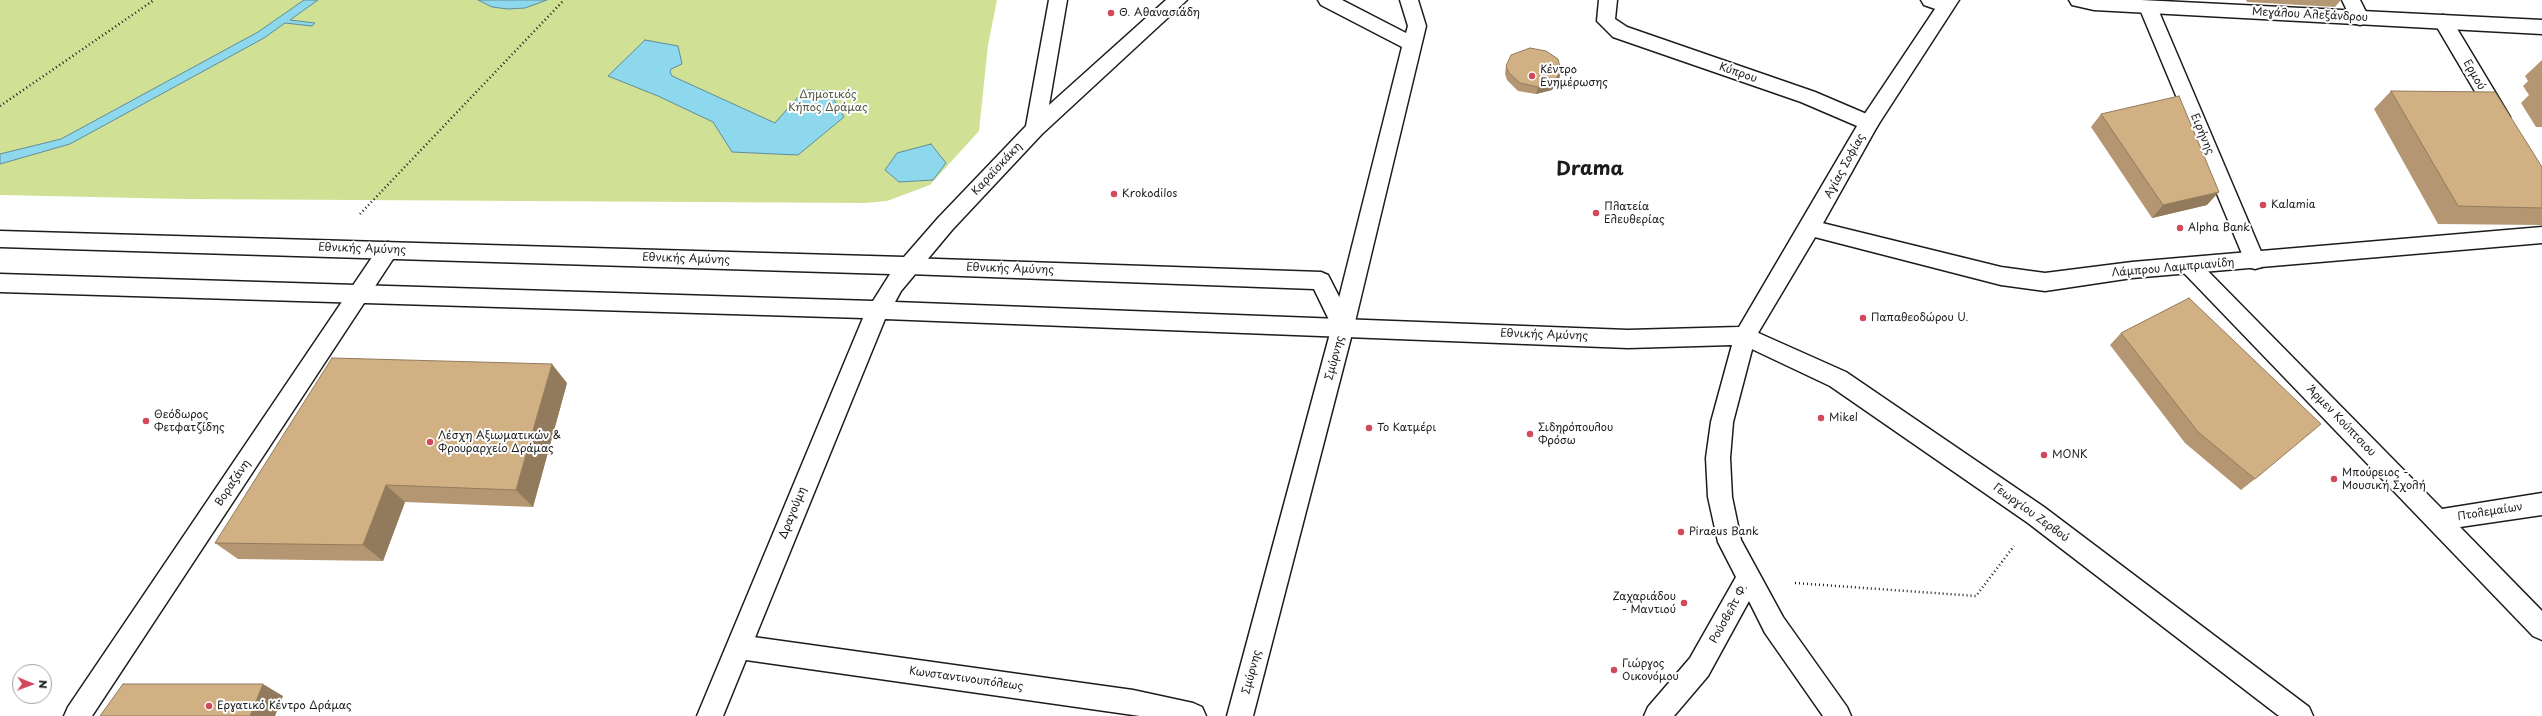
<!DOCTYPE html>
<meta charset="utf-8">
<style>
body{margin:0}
#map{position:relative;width:2542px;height:716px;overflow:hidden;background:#fff;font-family:"Playpen Sans",sans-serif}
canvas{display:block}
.north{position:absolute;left:12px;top:664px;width:40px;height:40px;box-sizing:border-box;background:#fff;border:1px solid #a4a4a4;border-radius:50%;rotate:91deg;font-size:11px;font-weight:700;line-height:16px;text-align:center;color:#1c1c1c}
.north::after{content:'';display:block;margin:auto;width:14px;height:18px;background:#d1495b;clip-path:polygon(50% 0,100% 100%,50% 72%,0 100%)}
</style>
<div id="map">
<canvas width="2542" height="716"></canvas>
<div class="north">N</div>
</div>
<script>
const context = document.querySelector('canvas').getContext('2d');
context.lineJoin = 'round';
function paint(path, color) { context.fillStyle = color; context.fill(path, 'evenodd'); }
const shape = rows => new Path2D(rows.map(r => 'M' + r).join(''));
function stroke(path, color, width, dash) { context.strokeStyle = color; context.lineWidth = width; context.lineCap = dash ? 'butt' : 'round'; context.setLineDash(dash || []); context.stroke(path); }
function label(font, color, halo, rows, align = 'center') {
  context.font = font + ' "Playpen Sans",sans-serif'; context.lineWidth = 4; context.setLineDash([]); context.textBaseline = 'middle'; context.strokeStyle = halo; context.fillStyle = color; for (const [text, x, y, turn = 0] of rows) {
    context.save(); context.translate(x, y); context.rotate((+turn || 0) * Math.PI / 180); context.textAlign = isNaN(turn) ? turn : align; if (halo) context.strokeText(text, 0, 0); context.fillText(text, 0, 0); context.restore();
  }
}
paint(shape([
 [0,0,997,0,988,45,979,131,930,185,887,201,865,203,185,199,0,195]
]), '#d0e195');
const water = shape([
 [304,0,318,0,290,20,315,23,312,26,285,23,264,38,70,144,0,164,0,154,61,139,258,32,304,0],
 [478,0,547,0,525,8,508,9,492,7,478,0],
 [645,40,678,46,682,64,671,69,670,72,672,76,775,123,804,90,829,91,844,117,798,155,732,152,713,122,658,96,608,76,645,40],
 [931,144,946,163,933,180,899,182,885,170,897,153,931,144]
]);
paint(water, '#8dd8ed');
stroke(water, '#608d99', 1);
const pedestrian = shape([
 [1318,0,1342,0,1406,33,1408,26,1400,0,1418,0,1426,26,1354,326,1351,332,1343,335,1335,332,1332,326,1402,47,1321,5,1318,0],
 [1921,0,1947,0,1953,6,1950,11,1944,12,1924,5,1921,0],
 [2190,258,2197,260,2442,509,2542,493,2542,515,2460,527,2542,611,2542,640,2533,636,2183,272,2179,266,2183,260,2190,258],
 [1745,327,1846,372,2044,507,2309,707,2313,716,2279,716,2028,523,1830,386,1737,342,1734,336,1737,330,1745,327]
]);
const minor = shape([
 [2342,0,2360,0,2369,18,2367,23,2360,25,2353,23,2342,0],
 [2148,1,2154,2,2157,7,2265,261,2262,267,2255,269,2248,267,2245,261,2139,7,2142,2,2148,1],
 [2443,15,2450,17,2510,117,2507,122,2500,124,2493,122,2434,22,2436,17,2443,15],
 [908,258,1321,272,1328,275,1354,326,1253,716,1227,716,1332,326,1314,289,908,274,901,272,897,266,901,260,908,258],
 [739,635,1133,690,1193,703,1202,707,1206,716,1140,716,739,659,730,655,727,647,730,639,739,635]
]);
const tertiary = shape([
 [1941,0,1959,0,1876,128,1869,130,1862,128,1859,123,1862,118,1941,0],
 [2069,0,2141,0,2542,20,2542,34,2094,10,2072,5,2069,0],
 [1810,220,2001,267,2045,273,2132,262,2542,227,2542,243,2132,278,2045,291,2001,285,1803,234,1800,228,1803,222,1810,220],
 [388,242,395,244,398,250,395,256,92,716,64,716,68,707,381,244,388,242]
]);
const secondary = shape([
 [1049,0,1067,0,1049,105,1166,0,1187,0,1042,134,952,230,901,291,895,302,1628,330,1739,327,1857,126,1801,102,1613,37,1597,21,1599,0,1617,0,1615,19,1627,27,1815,92,1876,118,1879,123,1817,234,1755,338,1733,422,1730,458,1732,497,1741,540,1783,617,1847,707,1851,716,1823,716,1765,633,1749,601,1708,676,1674,716,1644,716,1648,707,1690,658,1736,577,1718,542,1708,497,1706,458,1711,422,1732,345,1628,348,885,319,723,716,697,716,863,318,0,292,0,274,873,301,890,274,0,247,0,231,904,257,938,218,1026,126,1049,0]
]);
stroke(pedestrian, '#1c1c1c', 3);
stroke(minor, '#1c1c1c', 3);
stroke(tertiary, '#1c1c1c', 3);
stroke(secondary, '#1c1c1c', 3);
stroke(shape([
 [0,106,154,0],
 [360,214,564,0],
 [1795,583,1976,596,2014,546]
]), '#1c1c1c', 2.5, [1, 3]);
paint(pedestrian, '#fff');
paint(minor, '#fff');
paint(tertiary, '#fff');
paint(secondary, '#fff');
paint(shape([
 [2246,0,2341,0,2335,7,2247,2],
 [2542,60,2542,127,2536,127,2521,103,2529,95,2523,86,2528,81,2525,76],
 [1506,66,1561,71,1559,79,1552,90,1536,94,1518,91,1507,80,1505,74],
 [2391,91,2542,167,2542,225,2438,224,2374,109],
 [2101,114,2207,205,2152,218,2091,127],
 [2121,333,2255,479,2241,490,2185,443,2110,345],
 [567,383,533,507,405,502,383,561,238,559,215,543]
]), '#b49772');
paint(shape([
 [1561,71,1559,79,1552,90,1536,94,1538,87],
 [2219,192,2207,205,2152,218,2163,205],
 [552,364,567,383,533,507,516,490],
 [386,485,405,502,383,561,363,545],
 [263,684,283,696,275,716,250,716]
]), '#927b5c');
const building = shape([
 [1530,48,1546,51,1558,59,1561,71,1554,82,1538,87,1520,83,1509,73,1506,66,1511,55,1530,48],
 [2391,91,2495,92,2542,167,2542,208,2458,206,2391,91],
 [2179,96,2219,192,2163,205,2101,114,2179,96],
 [2189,298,2321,424,2255,479,2198,432,2121,333,2189,298],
 [332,358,552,364,516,490,386,485,363,545,215,543,332,358],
 [123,684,263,684,250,716,100,716,123,684]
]);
paint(building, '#d1b084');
stroke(building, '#927b5c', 1);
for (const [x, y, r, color] of [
 [1111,13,4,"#d1495b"],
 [1532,76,4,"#d1495b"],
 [1114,194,4,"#d1495b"],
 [2263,205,4,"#d1495b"],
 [1596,213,4,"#d1495b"],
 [2180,228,4,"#d1495b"],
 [1863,318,4,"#d1495b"],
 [1821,418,4,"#d1495b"],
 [146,421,4,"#d1495b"],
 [1369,428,4,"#d1495b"],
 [1530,434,4,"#d1495b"],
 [430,442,4,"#d1495b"],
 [2044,455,4,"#d1495b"],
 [2334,479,4,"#d1495b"],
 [1681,532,4,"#d1495b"],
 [1684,603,4,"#d1495b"],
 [1614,670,4,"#d1495b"],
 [209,706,4,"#d1495b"]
]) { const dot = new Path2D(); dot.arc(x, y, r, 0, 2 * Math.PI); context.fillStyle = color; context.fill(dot); stroke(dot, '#fff', 1.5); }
label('11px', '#1c1c1c', '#fff', [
 ["Θ. Αθανασιάδη",1119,13],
 ["Κέντρο",1540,70],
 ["Ενημέρωσης",1540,83],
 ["Krokodilos",1122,194],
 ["Kalamia",2271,205],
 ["Πλατεία",1604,207],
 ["Ελευθερίας",1604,220],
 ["Alpha Bank",2188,228],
 ["Παπαθεοδώρου U.",1871,318],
 ["Θεόδωρος",154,415],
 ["Φετφατζίδης",154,428],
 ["Mikel",1829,418],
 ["Το Κατμέρι",1377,428],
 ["Σιδηρόπουλου",1538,428],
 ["Φρόσω",1538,441],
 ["Λέσχη Αξιωματικών &",438,436],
 ["Φρουραρχείο Δράμας",438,449],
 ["MONK",2052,455],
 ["Μπούρειος -",2342,473],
 ["Μουσική Σχολή",2342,486],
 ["Piraeus Bank",1689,532],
 ["Ζαχαριάδου",1676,597,"right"],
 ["- Μαντιού",1676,610,"right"],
 ["Γιώργος",1622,664],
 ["Οικονόμου",1622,677],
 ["Εργατικό Κέντρο Δράμας",217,706]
], 'left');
label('11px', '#1c1c1c', '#fff', [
 ["Μεγάλου Αλεξάνδρου",2310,15,3],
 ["Κύπρου",1738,73,19],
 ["Ερμού",2474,75,60],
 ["Ειρήνης",2202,134,67],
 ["Αγίας Σοφίας",1845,166,-61],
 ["Καραϊσκάκη",997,169,-47],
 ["Εθνικής Αμύνης",362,249,2],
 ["Εθνικής Αμύνης",686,259,2],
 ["Λάμπρου Λαμπριανίδη",2173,268,-5],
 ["Εθνικής Αμύνης",1010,269,2],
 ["Εθνικής Αμύνης",1544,335,2],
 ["Σμύρνης",1335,358,-75],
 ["Άρμεν Κούπτσιου",2341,421,46],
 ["Βοραζάνη",233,483,-56],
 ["Πτολεμαίων",2490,512,-9],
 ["Δραγούμη",793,513,-68],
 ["Γεωργίου Ζερβού",2031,513,36],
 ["Ρούσβελτ Φ.",1729,614,-61],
 ["Σμύρνης",1252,672,-75],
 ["Κωνσταντινουπόλεως",966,679,8]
]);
label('11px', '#525740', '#fff', [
 ["Δημοτικός",828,95],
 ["Κήπος Δράμας",828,108]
]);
label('bold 19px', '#1c1c1c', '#fff', [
 ["Drama",1590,170]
]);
</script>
